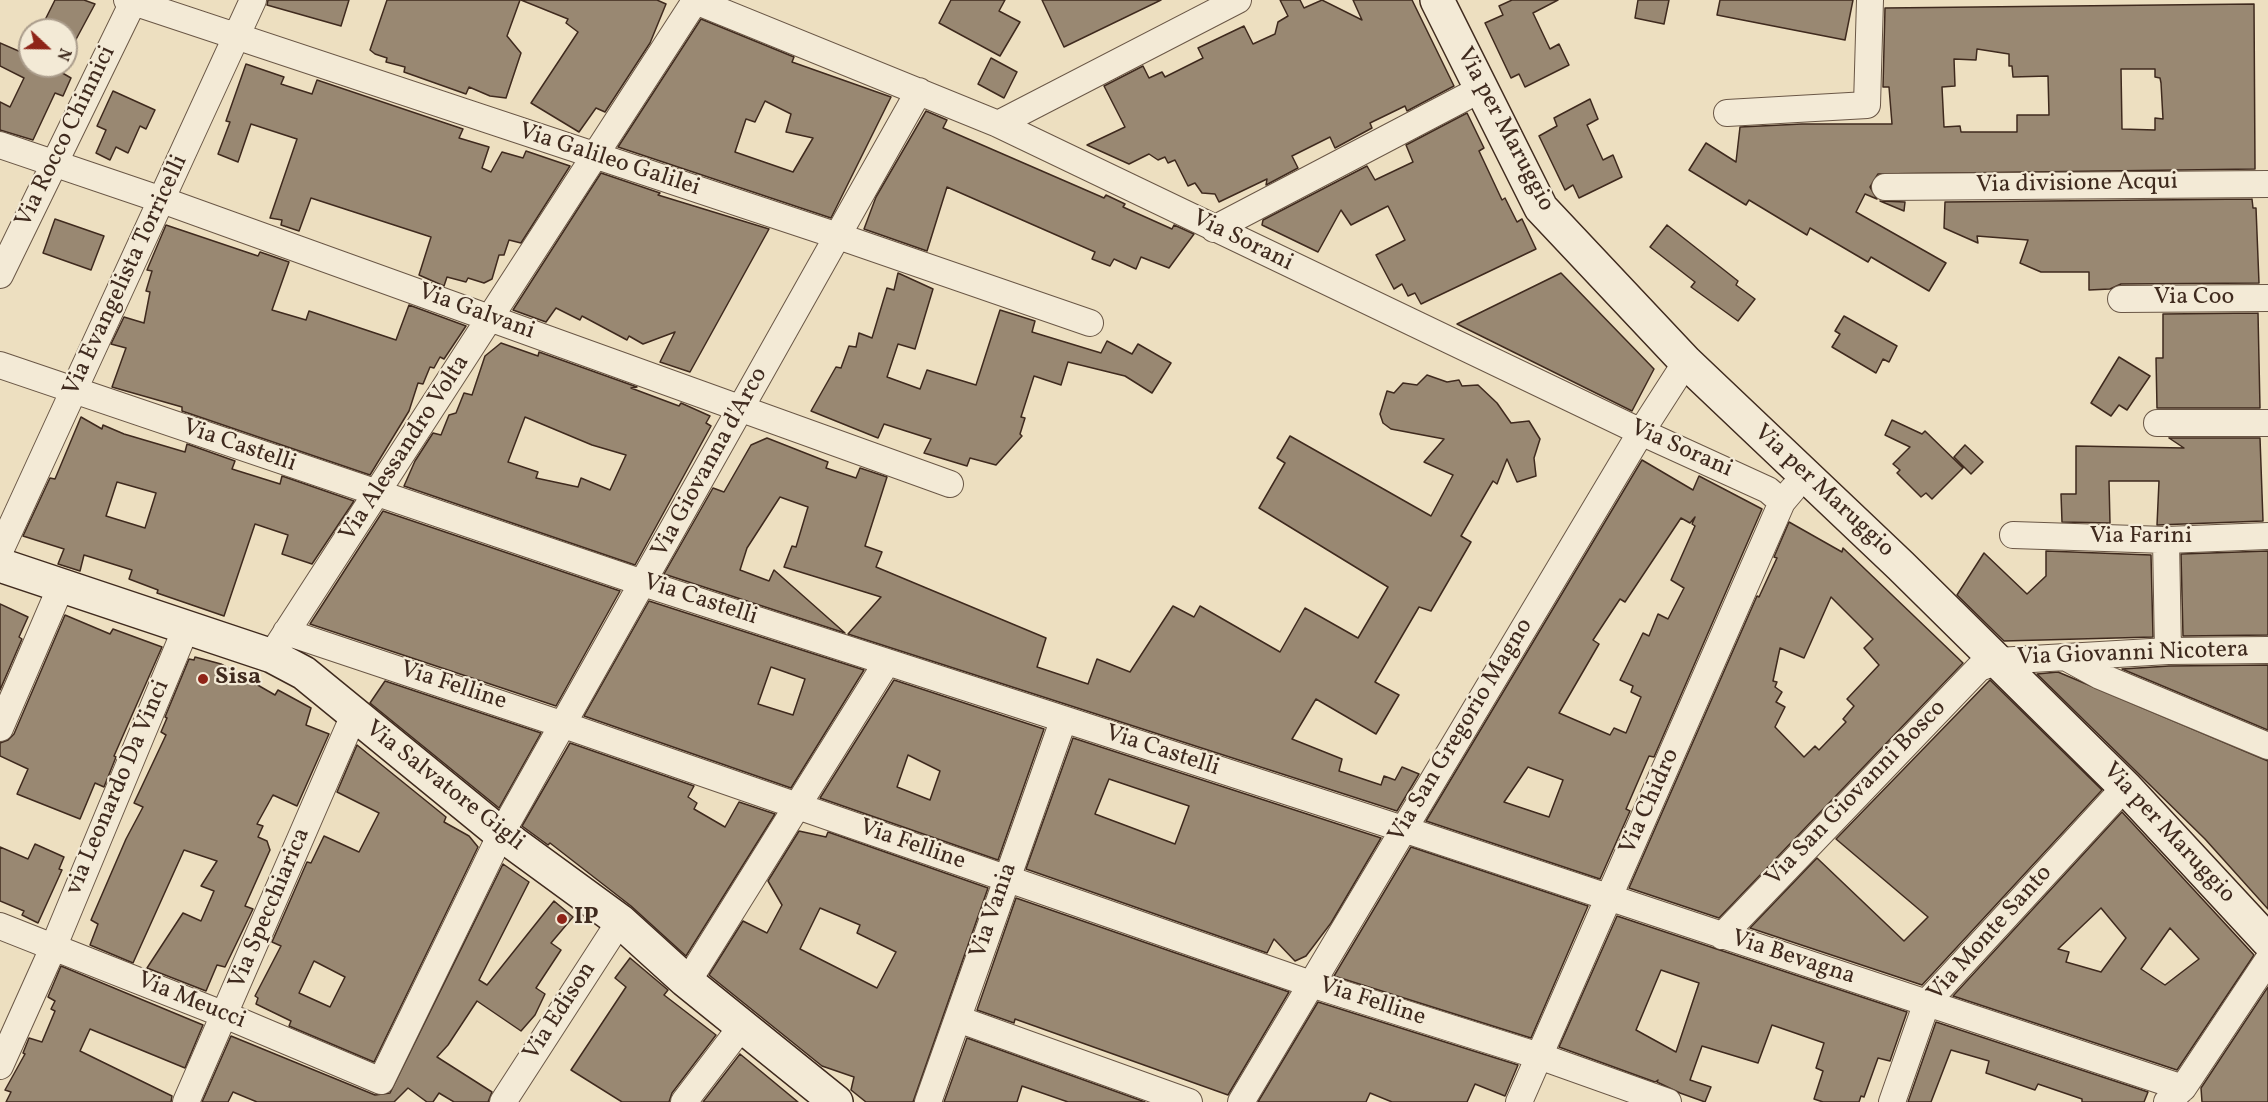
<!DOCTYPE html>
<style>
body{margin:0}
#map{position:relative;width:2268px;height:1102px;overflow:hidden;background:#eddfc0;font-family:Vollkorn,serif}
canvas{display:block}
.north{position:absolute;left:18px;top:18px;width:60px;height:60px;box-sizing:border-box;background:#f3ead6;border:2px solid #ab9d8c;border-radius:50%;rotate:112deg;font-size:16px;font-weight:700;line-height:24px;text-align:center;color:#3f2a1e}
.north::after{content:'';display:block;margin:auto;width:21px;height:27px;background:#8f2418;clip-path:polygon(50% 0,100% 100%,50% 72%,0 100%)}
</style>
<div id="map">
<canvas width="2268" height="1102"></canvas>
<div class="north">N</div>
</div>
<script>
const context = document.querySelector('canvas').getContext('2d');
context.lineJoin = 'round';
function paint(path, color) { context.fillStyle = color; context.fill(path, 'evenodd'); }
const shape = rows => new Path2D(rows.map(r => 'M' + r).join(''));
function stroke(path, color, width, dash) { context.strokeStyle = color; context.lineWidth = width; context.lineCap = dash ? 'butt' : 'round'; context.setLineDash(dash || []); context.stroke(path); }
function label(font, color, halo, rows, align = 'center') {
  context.font = font + ' Vollkorn,serif'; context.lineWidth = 4.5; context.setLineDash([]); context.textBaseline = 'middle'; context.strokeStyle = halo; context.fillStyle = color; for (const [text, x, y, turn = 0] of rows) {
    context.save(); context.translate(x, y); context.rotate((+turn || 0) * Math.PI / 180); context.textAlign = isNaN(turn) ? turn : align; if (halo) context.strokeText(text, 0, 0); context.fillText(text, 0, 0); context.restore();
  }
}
const building = shape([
 [55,0,84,0,95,4,66,58,66,30,40,30,55,0],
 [268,0,349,0,341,26,267,5,268,0],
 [387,0,520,0,507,36,521,53,506,98,490,96,469,87,466,94,404,72,405,67,386,62,387,58,375,54,370,50,387,0],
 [521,0,657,0,666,4,650,43,605,112,596,108,579,132,531,103,578,32,566,23,568,19,521,0],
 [951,0,1005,0,999,11,1020,22,1000,56,939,23,951,0],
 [1042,0,1161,0,1064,47,1042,0],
 [1280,0,1300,0,1304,8,1322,0,1362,20,1353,0,1412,0,1454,86,1407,111,1405,106,1370,123,1372,128,1335,148,1330,137,1292,156,1298,168,1266,185,1267,179,1219,202,1215,194,1202,193,1195,183,1188,186,1175,160,1168,163,1165,157,1158,160,1149,154,1129,164,1087,145,1125,127,1104,86,1143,66,1149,78,1162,72,1165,77,1203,58,1198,48,1244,26,1253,44,1275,34,1278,22,1288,16,1280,0],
 [1512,0,1558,0,1533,13,1550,49,1559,44,1569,65,1525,87,1519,74,1511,78,1485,23,1503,15,1499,6,1512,0],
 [1638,0,1669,0,1664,24,1635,18,1638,0],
 [1720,0,1853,0,1845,40,1717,15,1720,0],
 [2254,4,2255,169,1878,174,1870,187,1877,199,1865,194,1856,212,1946,263,1929,291,1871,257,1868,262,1810,228,1807,235,1749,200,1746,205,1689,170,1706,143,1736,162,1740,127,1802,124,1892,124,1889,87,1883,87,1885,8,2254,4],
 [1977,49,2009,54,2009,66,2012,66,2013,77,2048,76,2049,115,2017,115,2017,132,1961,132,1960,126,1944,127,1942,87,1955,86,1954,59,1976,60,1977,49],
 [2121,69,2155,69,2155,77,2160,78,2161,83,2163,119,2155,118,2155,130,2122,129,2121,69],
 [701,19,794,57,792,62,891,97,831,218,618,147,701,19],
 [765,101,791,114,786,132,813,138,793,172,735,152,746,119,755,122,765,101],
 [0,43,30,56,30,66,62,66,59,71,71,78,63,96,55,93,33,140,0,130,0,102,10,107,24,78,0,66,0,43],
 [991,58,1017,72,1004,98,978,84,991,58],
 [246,64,284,77,281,84,312,94,317,80,463,129,459,138,489,147,482,168,491,172,502,152,523,158,526,151,570,166,521,243,509,240,504,255,499,255,492,279,484,283,468,278,466,282,447,277,444,286,419,275,431,237,311,198,299,231,281,225,282,220,270,218,297,139,251,124,238,162,218,154,230,122,226,121,246,64],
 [113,91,155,110,146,129,140,126,128,153,116,147,110,160,96,153,106,130,97,126,113,91],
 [1590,99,1598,119,1587,125,1603,160,1613,155,1622,177,1579,198,1573,185,1565,190,1539,136,1557,126,1554,118,1590,99],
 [926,111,947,120,943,128,1104,198,1106,195,1125,204,1123,207,1172,229,1174,225,1194,234,1169,268,1141,257,1136,269,1114,259,1110,266,1092,259,1095,252,947,187,927,251,864,229,876,197,926,111],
 [1467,113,1484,148,1479,151,1502,200,1505,198,1517,222,1522,219,1536,249,1421,304,1415,293,1408,296,1402,284,1394,289,1376,255,1405,240,1388,206,1351,225,1341,210,1318,252,1262,225,1263,220,1367,166,1375,180,1413,162,1406,145,1467,113],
 [601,173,660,193,658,195,769,229,690,372,660,362,675,332,643,344,629,336,627,340,582,316,580,320,556,308,546,322,513,310,601,173],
 [2252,199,2253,208,2256,208,2259,283,2121,284,2110,289,2089,290,2089,272,2041,272,2020,263,2028,240,1977,236,1978,243,1944,228,1945,202,2252,199],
 [1880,201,1905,202,1904,211,1880,201],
 [55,219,104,236,91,270,43,253,55,219],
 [166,225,258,256,260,252,289,262,272,310,306,320,309,311,396,340,409,305,466,326,444,359,440,357,434,368,430,367,423,384,418,383,409,411,370,475,182,411,182,407,112,387,126,348,111,344,124,317,144,323,150,292,146,291,152,271,147,270,166,225],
 [1667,225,1738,281,1736,285,1755,299,1738,321,1691,287,1695,282,1650,247,1667,225],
 [898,273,933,289,915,349,898,344,887,377,920,389,927,370,976,385,1000,310,1035,321,1032,332,1101,353,1107,341,1132,354,1138,344,1171,363,1152,393,1125,376,1068,362,1061,385,1034,376,1021,417,1025,418,1020,434,1022,436,996,465,970,458,967,466,924,453,931,439,884,424,878,438,811,411,836,367,841,368,849,346,856,347,859,333,872,338,887,288,894,290,898,273],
 [1561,273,1654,369,1632,411,1457,324,1561,273],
 [2258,313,2260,408,2157,408,2156,358,2163,358,2163,314,2258,313],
 [1844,316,1897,346,1889,362,1883,359,1876,373,1832,347,1840,334,1835,331,1844,316],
 [501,343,538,356,539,352,637,387,631,388,679,406,681,403,710,416,706,423,711,426,635,565,404,486,415,461,433,433,441,435,449,415,456,413,464,393,472,395,485,356,501,343],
 [525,417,592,445,626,455,610,490,581,478,578,487,536,478,538,472,508,462,525,417],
 [2119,357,2150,376,2127,410,2119,405,2111,416,2091,403,2119,357],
 [1427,375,1447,382,1459,380,1462,386,1478,385,1497,403,1511,423,1529,421,1540,439,1534,458,1536,476,1517,482,1507,459,1497,484,1493,481,1461,536,1471,542,1431,611,1419,607,1375,682,1399,695,1376,734,1316,699,1292,739,1342,759,1339,771,1381,785,1384,776,1395,780,1402,767,1419,774,1397,811,848,634,881,597,784,567,792,546,796,547,808,507,780,497,747,548,740,570,769,581,774,570,845,633,664,574,713,488,724,492,751,445,767,438,828,462,826,468,856,478,860,468,887,477,865,546,882,552,876,567,1046,638,1037,667,1088,684,1097,659,1130,672,1173,606,1194,617,1200,606,1280,652,1305,608,1358,638,1388,587,1259,508,1285,463,1277,458,1290,436,1431,516,1453,475,1424,462,1444,439,1391,429,1383,423,1380,414,1387,391,1394,393,1403,383,1417,385,1427,375],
 [81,417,102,429,103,425,124,434,185,452,187,444,235,461,232,469,280,484,282,476,354,501,312,564,282,554,288,535,255,524,224,616,157,593,158,590,129,579,132,570,84,555,80,571,58,564,64,549,23,536,50,478,55,479,81,417],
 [117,482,156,493,145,528,106,516,117,482],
 [1892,420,1922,434,1925,431,1963,468,1932,499,1926,493,1921,497,1897,473,1900,470,1893,464,1910,447,1885,435,1892,420],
 [2169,438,2260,438,2263,521,2157,525,2159,481,2109,481,2110,523,2062,522,2061,494,2076,494,2076,446,2184,448,2169,438],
 [1965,445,1983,462,1971,474,1954,457,1965,445],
 [1642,460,1693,490,1699,476,1762,509,1654,757,1649,756,1626,809,1630,811,1600,879,1426,821,1642,460],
 [1695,517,1692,524,1695,526,1671,580,1684,588,1668,619,1658,614,1649,636,1643,633,1620,680,1633,686,1631,692,1641,697,1626,733,1614,728,1610,735,1559,713,1599,644,1593,640,1620,599,1625,602,1681,518,1690,523,1695,517],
 [1528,767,1563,780,1549,817,1504,802,1528,767],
 [383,511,620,591,556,706,310,624,383,511],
 [1789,522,1842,552,1843,548,1963,663,1719,918,1629,888,1757,596,1759,597,1777,558,1774,557,1789,522],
 [1831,597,1873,639,1864,648,1879,665,1847,699,1854,706,1843,719,1846,722,1819,750,1815,746,1804,757,1775,727,1785,707,1776,702,1782,692,1775,687,1777,682,1773,681,1780,648,1804,658,1831,597],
 [2046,551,2151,555,2153,637,2004,641,1957,595,1984,553,2027,594,2046,576,2046,551],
 [2268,551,2268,635,2183,636,2181,554,2268,551],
 [649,601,864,670,791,788,584,716,649,601],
 [771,667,805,679,793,715,758,704,771,667],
 [0,604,28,617,19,637,22,639,0,690,0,604],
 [65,615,110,634,113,629,162,647,114,756,116,757,104,787,95,783,80,819,17,794,28,769,0,756,0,743,8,740,14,734,65,615],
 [195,657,221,664,275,695,278,690,311,708,306,725,329,734,297,806,273,795,257,824,263,826,258,837,267,841,270,850,245,906,253,909,225,967,217,965,206,991,147,968,183,913,201,921,214,891,201,886,217,861,184,850,133,963,90,945,98,924,91,920,126,839,143,807,134,803,166,735,161,732,167,718,165,717,189,659,194,660,195,657],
 [2268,665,2268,730,2122,669,2169,666,2268,665],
 [2058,672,2268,761,2268,909,2205,839,2037,674,2058,672],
 [894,680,1044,729,998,860,820,798,894,680],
 [908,755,940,771,930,800,897,787,908,755],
 [1990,680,2102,790,1922,985,1750,928,1817,858,1904,941,1928,917,1836,839,1990,680],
 [385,681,541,733,499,808,370,703,385,681],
 [1073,738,1381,838,1331,923,1306,956,1295,961,1274,939,1267,953,1026,869,1073,738],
 [1109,779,1189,806,1175,844,1095,814,1109,779],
 [570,743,694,786,688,797,697,803,694,809,725,827,739,802,775,814,686,956,631,906,550,843,548,845,522,826,570,743],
 [357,745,446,817,444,822,469,836,478,847,374,1062,289,1026,291,1021,256,1004,258,998,255,996,281,946,272,942,307,862,311,863,324,836,359,852,379,813,337,792,357,745],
 [314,961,345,977,330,1007,299,993,314,961],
 [2122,812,2254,955,2177,1070,1953,996,2122,812],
 [2101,908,2126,938,2101,972,2066,962,2069,952,2058,949,2101,908],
 [2170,928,2199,959,2165,985,2141,969,2170,928],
 [799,831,826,837,828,832,988,888,913,1102,866,1102,851,1090,854,1077,822,1066,709,975,743,921,767,933,782,905,768,881,799,831],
 [820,908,860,925,857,933,896,952,877,988,800,949,820,908],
 [35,844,64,857,59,869,62,870,38,923,22,915,24,911,0,901,0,847,28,859,35,844],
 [1411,847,1588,906,1531,1038,1334,976,1411,847],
 [503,864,529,882,479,980,487,985,554,901,573,917,551,943,561,950,536,988,545,994,535,1015,521,1031,477,1001,448,1045,437,1057,492,1092,488,1102,454,1102,439,1093,433,1102,427,1102,408,1088,394,1102,257,1102,233,1092,228,1102,202,1102,231,1036,375,1095,390,1093,503,864],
 [1016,898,1289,992,1228,1095,1015,1019,1014,1023,977,1010,1016,898],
 [1617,916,1907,1012,1890,1061,1878,1058,1864,1097,1861,1096,1859,1102,1823,1102,1814,1099,1823,1071,1816,1068,1824,1043,1772,1025,1758,1063,1702,1046,1690,1080,1711,1087,1705,1102,1680,1093,1657,1082,1658,1080,1655,1082,1559,1047,1617,916],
 [1661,970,1699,983,1676,1052,1636,1030,1661,970],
 [630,958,668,990,664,995,716,1035,672,1093,669,1102,622,1102,571,1070,626,987,615,978,630,958],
 [61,966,203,1025,185,1068,90,1029,80,1051,172,1096,171,1102,6,1102,11,1092,5,1090,25,1054,23,1053,29,1038,42,1042,55,1011,51,1009,55,1001,48,997,61,966],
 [2268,987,2268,1102,2202,1102,2201,1088,2268,987],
 [1318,1002,1518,1065,1505,1096,1475,1084,1467,1102,1392,1102,1370,1093,1366,1102,1258,1102,1318,1002],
 [1936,1022,2148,1092,2144,1102,2082,1102,2082,1099,2038,1084,2035,1090,1986,1073,1989,1061,1951,1050,1931,1102,1908,1102,1936,1022],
 [967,1038,1145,1102,1068,1102,1022,1086,1017,1102,944,1102,967,1038],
 [740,1054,798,1102,703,1102,740,1054]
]);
paint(building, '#998872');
stroke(building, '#3f2a1e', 1.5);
const street = shape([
 [127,0,838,236,1090,323],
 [693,0,998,124,1641,432,1768,490,1782,502],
 [1727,113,1867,105,1870,0],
 [998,124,1238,0],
 [0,145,162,200,950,484],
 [1885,187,2268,184],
 [1214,229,1481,89],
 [0,275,134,0],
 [2121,299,2268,298],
 [0,365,643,583,1403,829,2183,1088],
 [2157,423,2268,423],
 [2013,535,2166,540,2268,536],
 [2166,540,2168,651],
 [0,551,253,0],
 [286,632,561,724,1311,984,1539,1056,1668,1102],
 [278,645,695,1],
 [2067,658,2100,676,2268,746],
 [0,728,62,584],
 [0,926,225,1015,381,1081,501,834,919,91],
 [1722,936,1979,668,1998,661,2168,651,2268,650],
 [688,981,887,662],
 [958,1019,1189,1102],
 [0,1066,53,948,186,628],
 [186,1102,354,715],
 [503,1102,620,921],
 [684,1102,742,1026],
 [928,1102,1063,721],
 [1241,1102,1641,432,1686,362],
 [1519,1102,1782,502,1793,489],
 [1892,1102,1927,1002,2125,787],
 [2167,1102,2183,1088,2268,960]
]);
const secondary = shape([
 [1437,0,1541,208,1686,362,1901,566,2125,787,2268,941],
 [0,565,272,656,304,673,501,834,620,921,685,980,836,1102]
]);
stroke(street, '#6a5746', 28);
stroke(secondary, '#3f2a1e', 36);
stroke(street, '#f3ead6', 26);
stroke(secondary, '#f3ead6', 33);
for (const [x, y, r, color] of [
 [203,679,6,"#8f2418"],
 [562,919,6,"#8f2418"]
]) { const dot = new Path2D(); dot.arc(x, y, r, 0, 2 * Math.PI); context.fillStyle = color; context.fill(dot); stroke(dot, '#f3ead6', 2); }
label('24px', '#3f2a1e', '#f3ead6', [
 ["Via per Maruggio",1504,130,62],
 ["Via Rocco Chinnici",67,137,-64],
 ["Via Galileo Galilei",609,161,18],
 ["Via divisione Acqui",2077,185,-1],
 ["Via Sorani",1242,242,26],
 ["Via Evangelista Torricelli",127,276,-65],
 ["Via Coo",2194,299],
 ["Via Galvani",476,313,20],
 ["Via Castelli",239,447,19],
 ["Via Alessandro Volta",406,449,-57],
 ["Via Sorani",1681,450,24],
 ["Via Giovanna d'Arco",711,463,-61],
 ["Via per Maruggio",1823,492,43],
 ["Via Farini",2141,538],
 ["Via Castelli",700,601,18],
 ["Via Giovanni Nicotera",2133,655,-2],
 ["Via Felline",453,687,18],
 ["Via San Gregorio Magno",1462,731,-59],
 ["Via Castelli",1162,752,18],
 ["Via Salvatore Gigli",444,787,38],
 ["via Leonardo Da Vinci",119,788,-67],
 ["Via San Giovanni Bosco",1857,794,-46],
 ["Via Chidro",1651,802,-66],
 ["Via per Maruggio",2168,834,47],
 ["Via Felline",912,846,19],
 ["Via Specchiarica",271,909,-67],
 ["Via Vania",995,911,-71],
 ["Via Monte Santo",1991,934,-48],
 ["Via Bevagna",1793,959,18],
 ["Via Meucci",191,1002,22],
 ["Via Felline",1372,1003,18],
 ["Via Edison",561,1012,-57]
]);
label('bold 24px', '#3f2a1e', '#f3ead6', [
 ["Sisa",215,679],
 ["IP",574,919]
], 'left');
</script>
